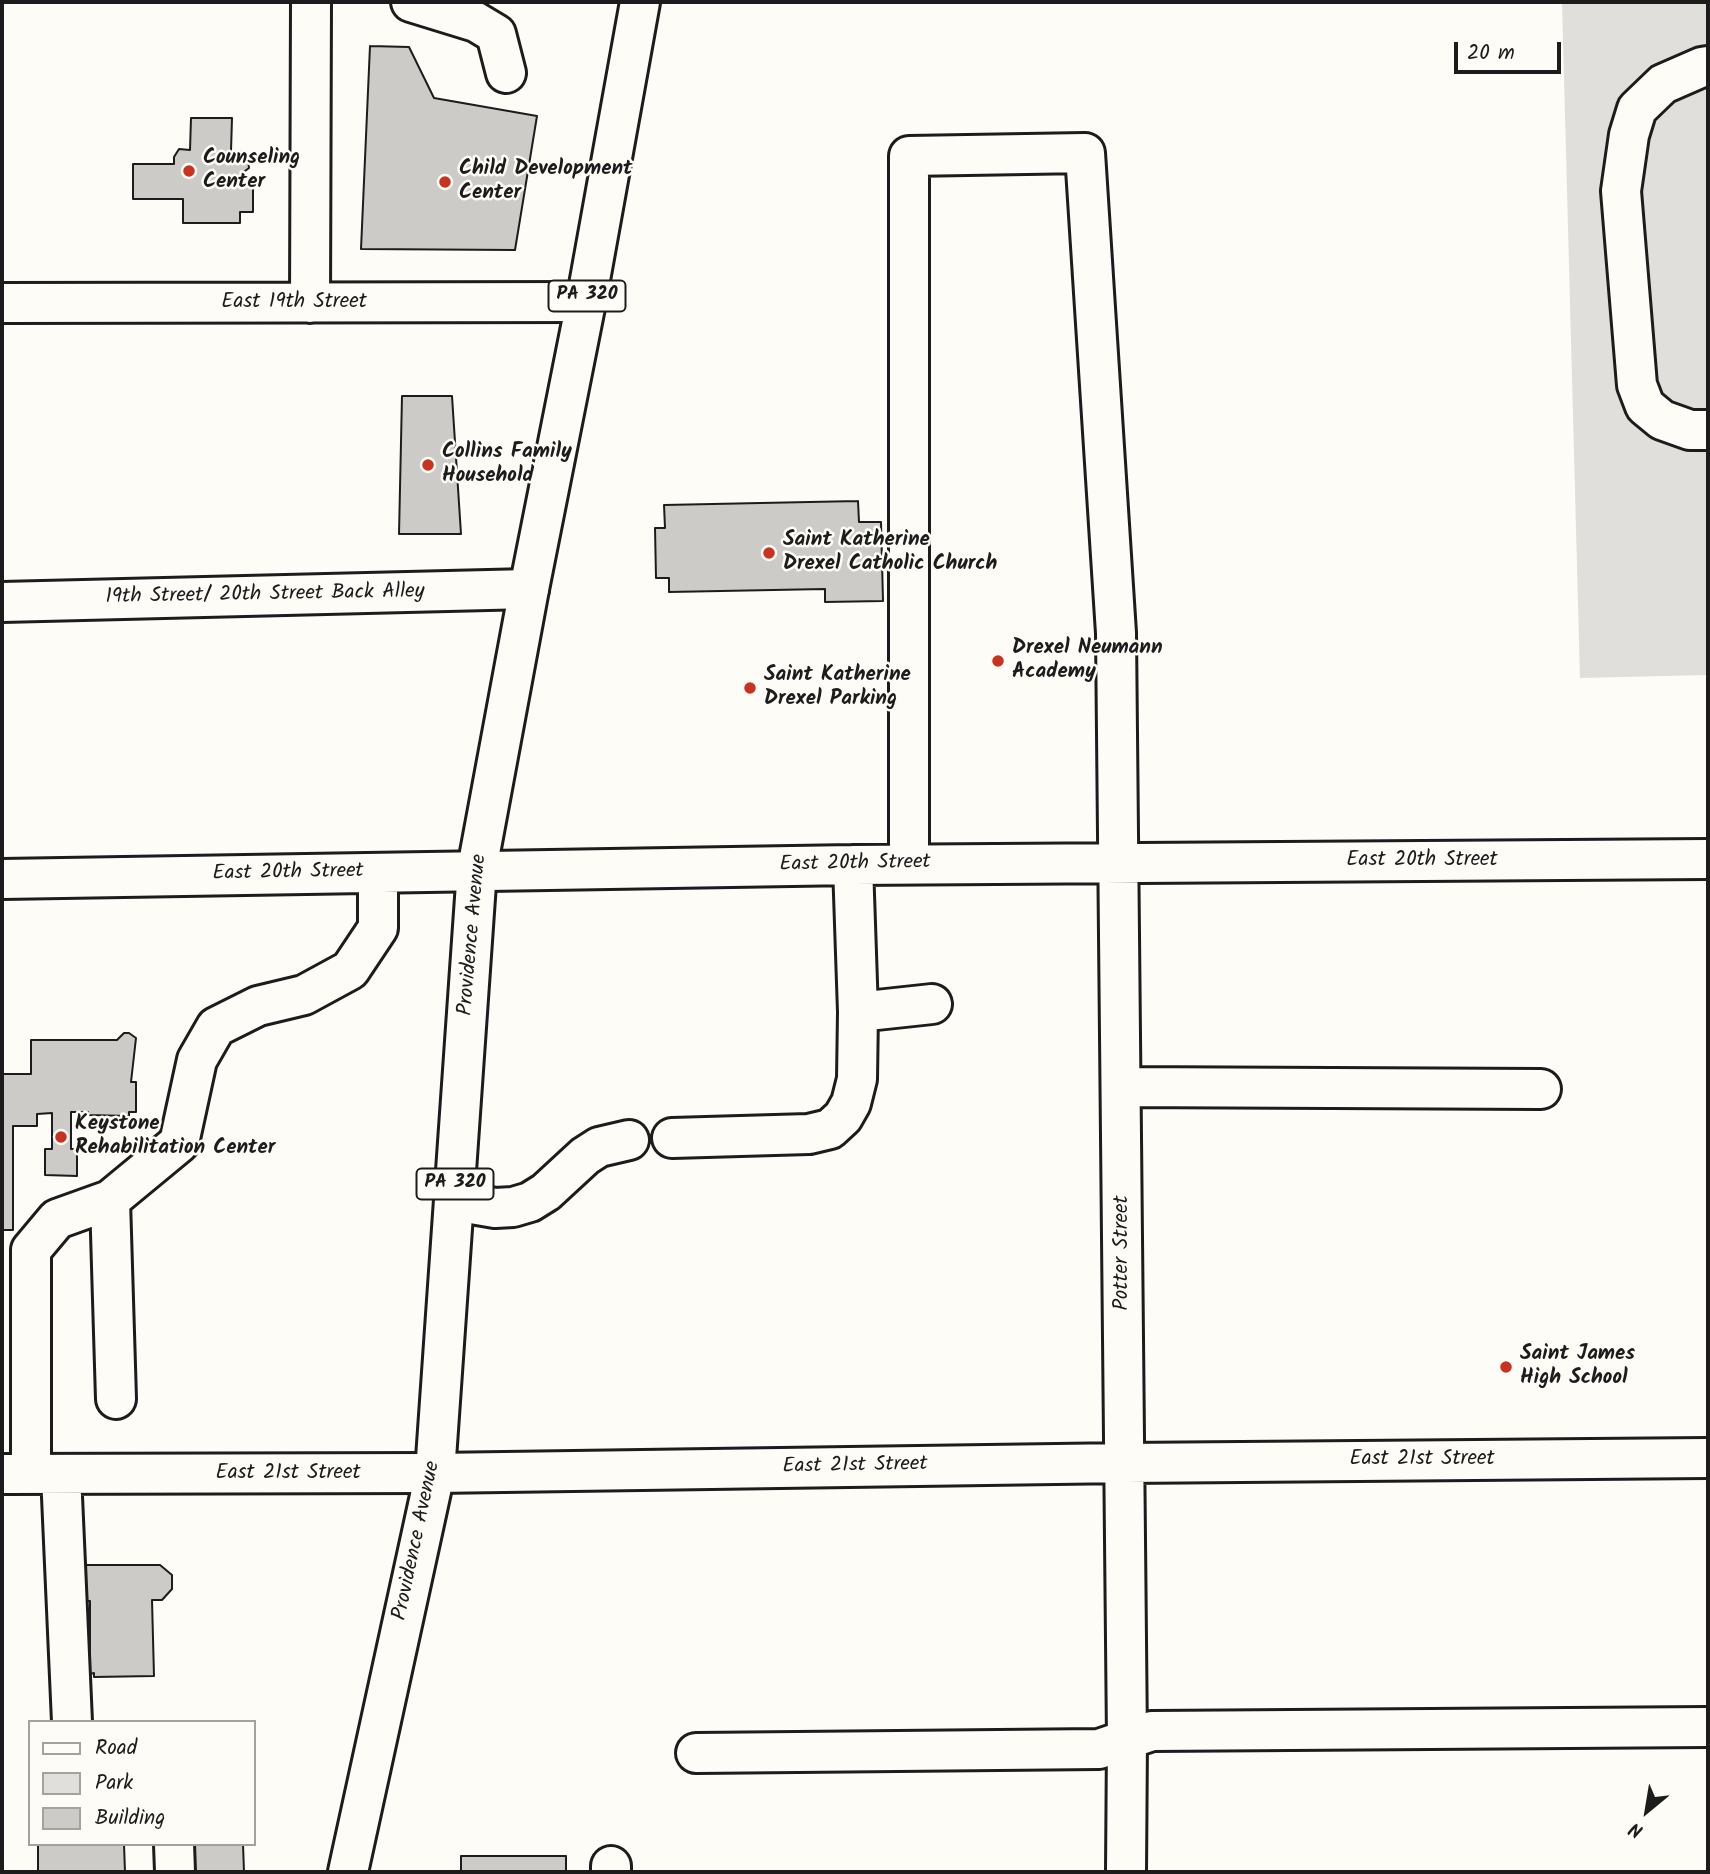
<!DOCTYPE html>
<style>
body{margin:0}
#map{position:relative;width:1710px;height:1874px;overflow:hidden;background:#fdfcf7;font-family:Kalam,sans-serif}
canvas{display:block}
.frame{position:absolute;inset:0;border:4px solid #1c1c1c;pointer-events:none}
.legend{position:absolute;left:28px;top:1720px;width:228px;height:126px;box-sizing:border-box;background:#fdfcf7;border:2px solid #a3a29f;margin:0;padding:9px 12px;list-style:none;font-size:21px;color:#1c1c1c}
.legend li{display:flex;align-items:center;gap:14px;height:35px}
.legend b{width:35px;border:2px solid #a3a29f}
.north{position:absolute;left:1612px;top:1776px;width:70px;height:70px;-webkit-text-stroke:5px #fdfcf7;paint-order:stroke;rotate:210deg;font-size:19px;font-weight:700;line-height:28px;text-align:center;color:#1c1c1c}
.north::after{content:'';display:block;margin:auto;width:24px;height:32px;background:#1c1c1c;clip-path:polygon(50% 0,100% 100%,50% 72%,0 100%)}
.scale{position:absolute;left:1454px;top:42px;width:107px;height:32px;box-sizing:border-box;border:4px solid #1c1c1c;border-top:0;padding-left:9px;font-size:21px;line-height:24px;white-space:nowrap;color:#1c1c1c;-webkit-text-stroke:5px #fdfcf7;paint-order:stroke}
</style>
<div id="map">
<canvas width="1710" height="1874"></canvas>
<div class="frame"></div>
<ul class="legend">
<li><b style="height:9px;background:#fdfcf7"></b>Road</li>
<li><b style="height:19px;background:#e0dfdb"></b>Park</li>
<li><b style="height:19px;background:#cccbc8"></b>Building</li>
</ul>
<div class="north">N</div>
<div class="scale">20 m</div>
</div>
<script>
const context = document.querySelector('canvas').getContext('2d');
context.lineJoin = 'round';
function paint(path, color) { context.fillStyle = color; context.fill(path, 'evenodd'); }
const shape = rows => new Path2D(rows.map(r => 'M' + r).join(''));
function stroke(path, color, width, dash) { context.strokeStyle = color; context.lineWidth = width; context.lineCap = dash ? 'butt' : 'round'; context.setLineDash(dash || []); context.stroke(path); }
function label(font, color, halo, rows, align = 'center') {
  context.font = font + ' Kalam,sans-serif'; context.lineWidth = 5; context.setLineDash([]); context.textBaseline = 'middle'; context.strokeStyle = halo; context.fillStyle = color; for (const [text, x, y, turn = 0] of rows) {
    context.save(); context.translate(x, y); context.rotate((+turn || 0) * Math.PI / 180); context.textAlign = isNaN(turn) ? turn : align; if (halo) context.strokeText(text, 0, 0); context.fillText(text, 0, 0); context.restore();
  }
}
paint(shape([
 [1562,2,1708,2,1708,675,1580,678]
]), '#e0dfdb');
const building = shape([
 [370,46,409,47,434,98,537,116,515,250,361,249,370,46],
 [191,118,232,118,231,151,243,152,248,158,249,168,241,174,242,183,253,182,253,212,240,212,240,223,183,223,183,199,133,199,133,164,174,164,174,157,179,149,190,150,191,118],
 [402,396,452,396,461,534,399,534,402,396],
 [858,501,859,522,881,522,883,601,825,602,825,589,669,592,669,578,656,578,655,528,665,528,664,505,858,501],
 [124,1033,129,1033,136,1038,131,1082,136,1082,136,1112,129,1112,129,1116,88,1115,88,1112,71,1112,71,1149,77,1149,77,1176,45,1175,45,1149,52,1149,52,1113,37,1114,37,1126,13,1126,13,1230,2,1230,2,1074,31,1074,31,1040,117,1040,124,1033],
 [84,1565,160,1565,172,1575,172,1589,162,1600,152,1600,154,1676,94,1677,94,1673,90,1674,90,1601,83,1601,84,1565],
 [38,1844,124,1844,125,1872,38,1872,38,1844],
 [194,1844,243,1844,244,1872,195,1872,194,1844],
 [461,1856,566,1856,566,1872,461,1872,461,1856]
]);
paint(building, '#cccbc8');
stroke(building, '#1c1c1c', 2);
const minor = shape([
 [411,2,476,22,496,34,506,73],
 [1708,66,1702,67,1663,84,1637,109,1629,135,1621,191,1637,385,1645,406,1662,420,1690,430,1708,430],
 [2,303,586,302],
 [310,303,311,2],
 [2,602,529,589],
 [909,864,909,156,1085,153,1116,633,1127,1740,1126,1872],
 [853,865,858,1012,932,1004],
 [2,879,853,865,1708,859],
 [1122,1087,1541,1089],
 [672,1138,809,1134,830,1129,843,1117,851,1103,857,1079,858,1012],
 [454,1201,495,1208,513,1207,530,1202,546,1192,585,1156,599,1147,629,1140],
 [116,1399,110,1200,179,1143,197,1060,216,1027,258,1006,304,995,350,970,378,928,378,873],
 [2,1474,435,1473,1125,1463,1708,1458],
 [31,1474,31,1250,57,1219,110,1200],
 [61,1474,72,1722],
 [696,1753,1099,1749,1152,1731,1708,1727],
 [174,1844,175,1872],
 [611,1866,611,1872]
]);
const major = shape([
 [348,1872,435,1473,477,869,529,589,586,302,640,2]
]);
stroke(minor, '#1c1c1c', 44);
stroke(major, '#1c1c1c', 44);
stroke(minor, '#fdfcf7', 38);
stroke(major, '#fdfcf7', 38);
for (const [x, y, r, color] of [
 [189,171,7,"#c8321e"],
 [445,182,7,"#c8321e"],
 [428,465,7,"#c8321e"],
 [769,553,7,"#c8321e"],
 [998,661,7,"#c8321e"],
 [750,688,7,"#c8321e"],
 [61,1137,7,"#c8321e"],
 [1506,1367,7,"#c8321e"]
]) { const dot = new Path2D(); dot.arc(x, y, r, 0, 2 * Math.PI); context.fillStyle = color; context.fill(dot); stroke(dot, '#fdfcf7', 2.5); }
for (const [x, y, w] of [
 [587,296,77],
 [455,1184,77]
]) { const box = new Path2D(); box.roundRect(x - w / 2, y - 15.5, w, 31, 5); context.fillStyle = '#fdfcf7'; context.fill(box); stroke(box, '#1c1c1c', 2); }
label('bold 19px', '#1c1c1c', null, [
 ["PA 320",587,296],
 ["PA 320",455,1184]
]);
label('bold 21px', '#1c1c1c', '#fdfcf7', [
 ["Counseling",203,159],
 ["Center",203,183],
 ["Child Development",459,170],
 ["Center",459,194],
 ["Collins Family",442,453],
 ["Household",442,477],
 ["Saint Katherine",783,541],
 ["Drexel Catholic Church",783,565],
 ["Drexel Neumann",1012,649],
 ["Academy",1012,673],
 ["Saint Katherine",764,676],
 ["Drexel Parking",764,700],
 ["Keystone",75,1125],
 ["Rehabilitation Center",75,1149],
 ["Saint James",1520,1355],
 ["High School",1520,1379]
], 'left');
label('21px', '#1c1c1c', '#fdfcf7', [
 ["East 19th Street",294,303],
 ["19th Street/ 20th Street Back Alley",265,596,-1],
 ["East 20th Street",1422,861],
 ["East 20th Street",855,865,-1],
 ["East 20th Street",288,874,-1],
 ["Providence Avenue",474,935,-85],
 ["Potter Street",1123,1253,-90],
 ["East 21st Street",1422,1460],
 ["East 21st Street",855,1467,-1],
 ["East 21st Street",288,1474],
 ["Providence Avenue",418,1541,-78]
]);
</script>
